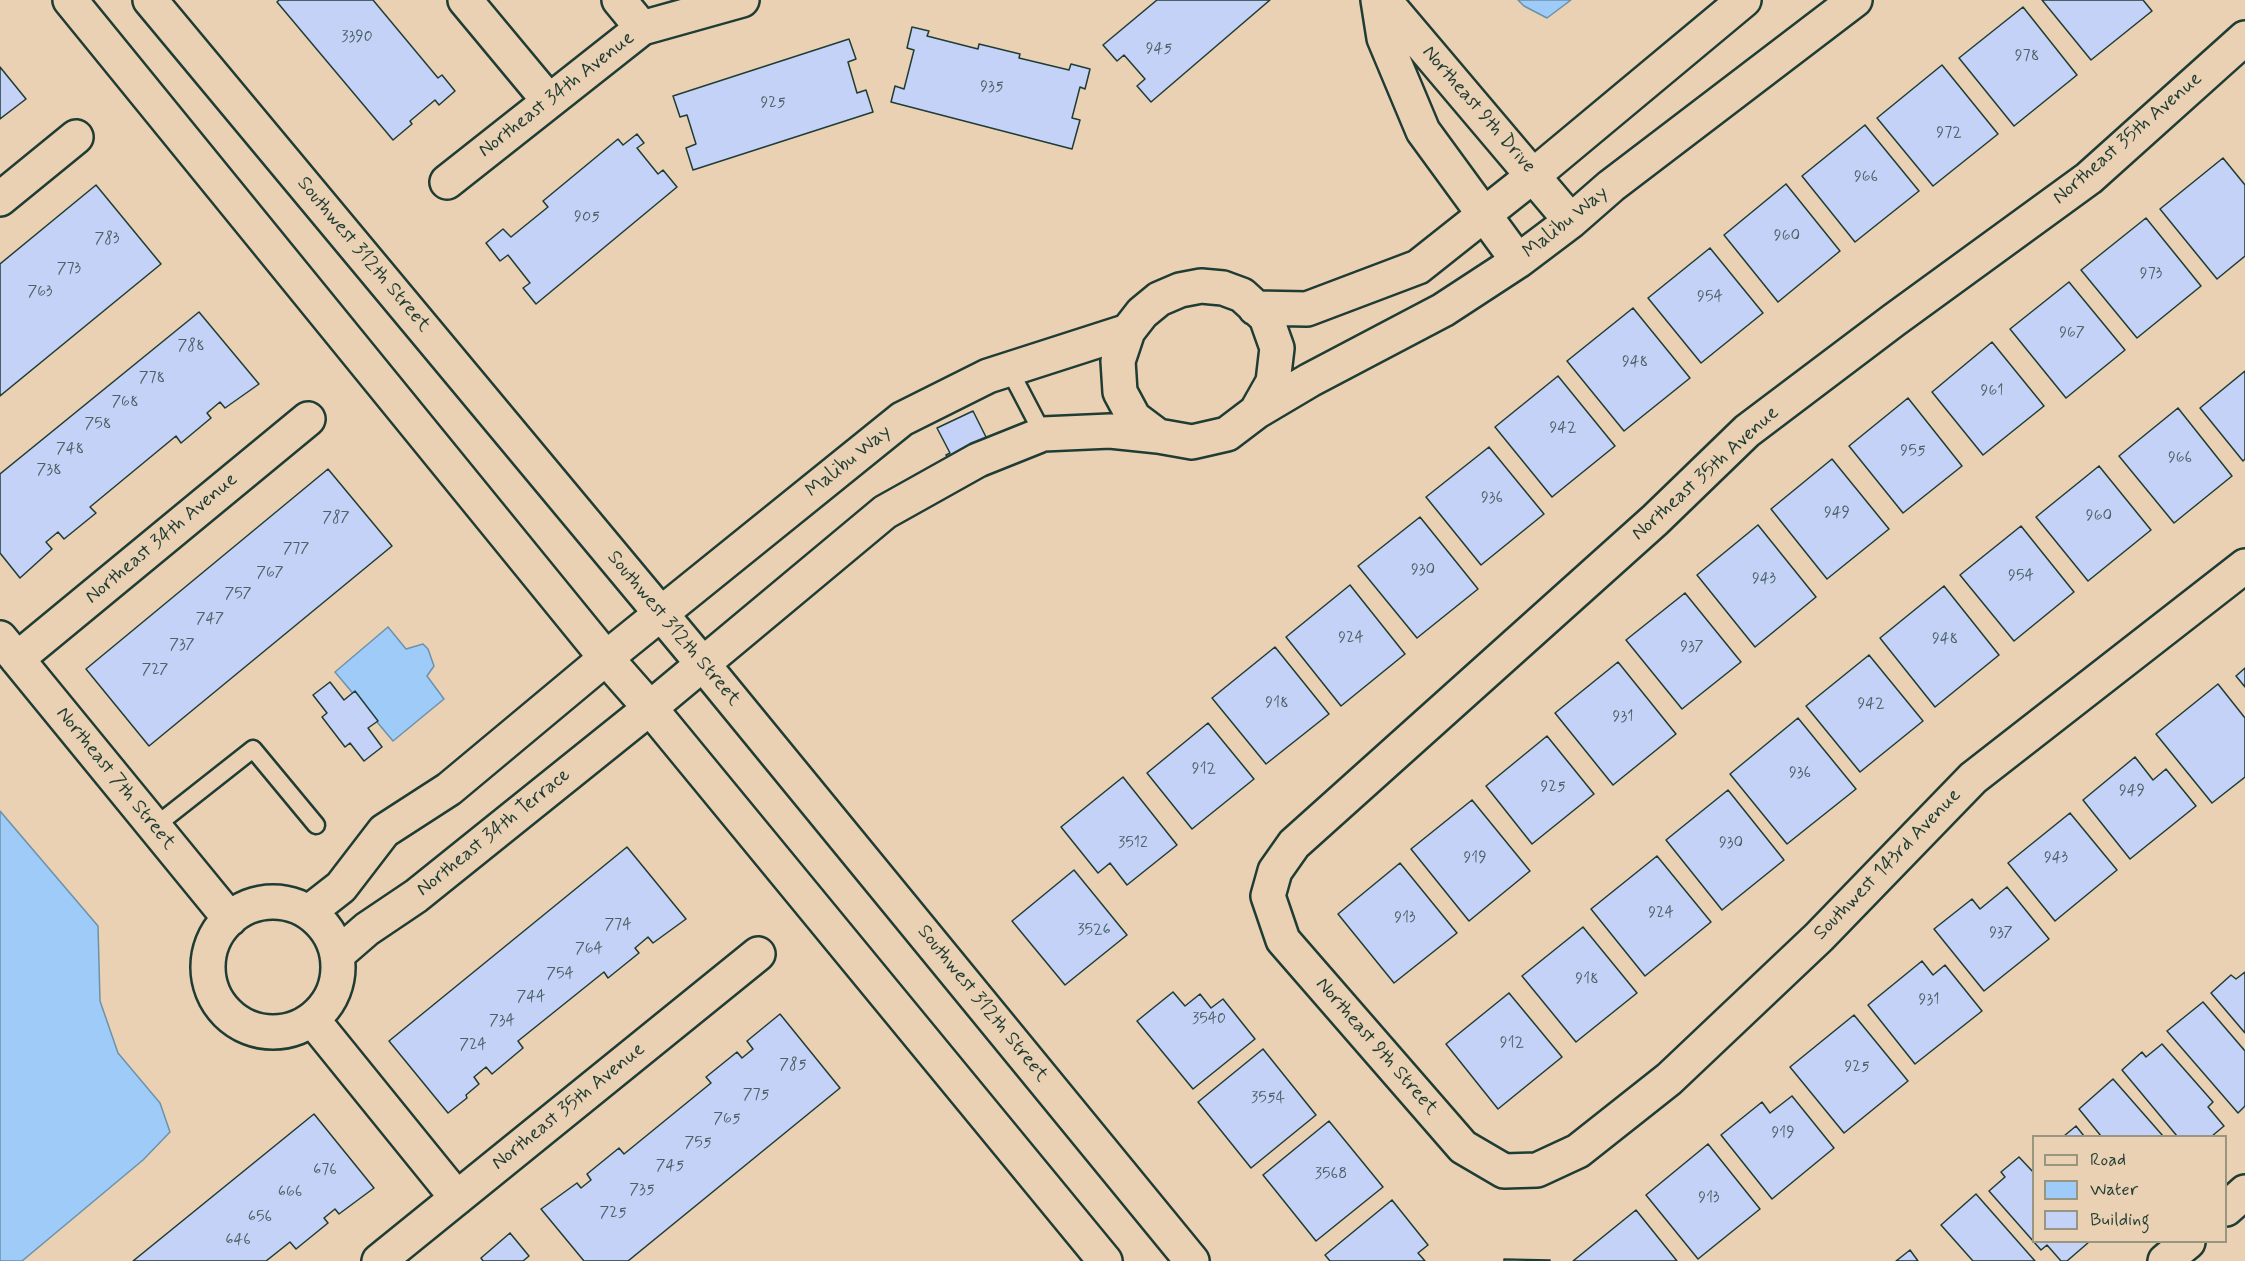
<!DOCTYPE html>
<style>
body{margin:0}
#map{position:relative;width:2245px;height:1261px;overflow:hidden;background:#ebd1b3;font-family:Mynerve,sans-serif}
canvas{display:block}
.legend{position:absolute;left:2032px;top:1135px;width:195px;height:108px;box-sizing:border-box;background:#ebd1b3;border:2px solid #999680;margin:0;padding:8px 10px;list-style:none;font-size:18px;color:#1f3d34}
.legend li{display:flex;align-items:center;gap:12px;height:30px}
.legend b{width:30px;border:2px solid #999680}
</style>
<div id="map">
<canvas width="2245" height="1261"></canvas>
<ul class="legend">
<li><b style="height:8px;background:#ebd1b3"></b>Road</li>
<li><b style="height:16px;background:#9fcbf9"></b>Water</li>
<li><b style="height:16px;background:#c4d2f8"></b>Building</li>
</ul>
</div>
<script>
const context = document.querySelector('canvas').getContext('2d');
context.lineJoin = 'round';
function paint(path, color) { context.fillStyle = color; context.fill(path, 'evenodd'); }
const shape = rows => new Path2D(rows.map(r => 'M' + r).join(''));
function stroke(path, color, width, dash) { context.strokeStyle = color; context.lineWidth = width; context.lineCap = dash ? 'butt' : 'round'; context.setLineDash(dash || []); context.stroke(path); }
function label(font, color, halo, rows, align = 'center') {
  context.font = font + ' Mynerve,sans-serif'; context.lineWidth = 6; context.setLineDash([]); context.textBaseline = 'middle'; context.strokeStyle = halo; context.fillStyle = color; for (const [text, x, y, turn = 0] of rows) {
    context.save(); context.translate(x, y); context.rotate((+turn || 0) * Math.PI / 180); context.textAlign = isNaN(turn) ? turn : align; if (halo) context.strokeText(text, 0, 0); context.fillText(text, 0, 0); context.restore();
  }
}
const water = shape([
 [1518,0,1571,0,1547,18,1524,6,1518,0],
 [388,627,406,649,423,644,428,649,434,666,427,676,444,699,393,741,335,672,388,627],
 [0,811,98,926,100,1001,118,1053,160,1103,170,1132,143,1160,22,1261,0,1261,0,811]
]);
paint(water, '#9fcbf9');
stroke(water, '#6c92aa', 1.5);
const building = shape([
 [279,0,373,0,438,78,442,75,455,91,439,105,435,100,410,121,412,124,393,140,277,2,279,0],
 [1157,0,1270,0,1151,102,1137,86,1145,79,1124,55,1117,61,1103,45,1157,0],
 [2042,0,2143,0,2152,11,2091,60,2042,0],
 [2023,7,2077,75,2014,126,1959,58,2023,7],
 [912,27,929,31,927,36,978,49,979,44,1020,54,1019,58,1069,70,1071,64,1090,69,1085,89,1080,87,1072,118,1080,120,1072,149,891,102,895,86,904,89,914,50,907,48,912,27],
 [849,39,856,59,848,62,857,93,866,90,873,112,693,170,686,148,696,144,687,115,680,117,673,96,849,39],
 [1942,65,1998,134,1933,186,1877,118,1942,65],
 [0,67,26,99,0,119,0,67],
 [1865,125,1919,191,1855,242,1802,176,1865,125],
 [637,134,644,143,637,148,658,174,663,170,677,187,536,304,523,288,530,283,508,255,500,261,486,243,503,229,511,237,548,207,543,201,618,139,623,145,637,134],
 [2223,158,2245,185,2245,256,2217,279,2160,209,2223,158],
 [1786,184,1840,251,1778,302,1724,235,1786,184],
 [96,185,161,264,0,396,0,264,96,185],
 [2146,218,2201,286,2137,338,2081,270,2146,218],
 [1710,248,1763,313,1701,363,1648,298,1710,248],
 [2069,282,2125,350,2066,398,2010,329,2069,282],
 [1633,308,1690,378,1624,431,1567,361,1633,308],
 [199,312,259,384,225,408,220,402,207,413,211,418,181,443,176,436,90,507,96,513,64,539,58,532,46,542,52,549,20,578,0,553,0,474,199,312],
 [1992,342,2044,406,1983,455,1932,392,1992,342],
 [2245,371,2245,459,2243,461,2200,408,2245,371],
 [1558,376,1615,446,1552,497,1495,427,1558,376],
 [1908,398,1962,466,1903,513,1849,446,1908,398],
 [2178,408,2232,476,2174,523,2119,456,2178,408],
 [973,411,987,439,961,484,946,455,950,453,937,428,973,411],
 [1489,447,1544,514,1481,565,1426,497,1489,447],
 [1832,459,1889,529,1827,579,1771,509,1832,459],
 [2099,466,2151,530,2088,581,2036,517,2099,466],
 [328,469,392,546,149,746,86,669,328,469],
 [1420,517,1478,589,1417,638,1358,566,1420,517],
 [1758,525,1816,597,1755,647,1697,575,1758,525],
 [2021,526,2074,592,2014,641,1960,575,2021,526],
 [1350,585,1405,654,1341,706,1286,637,1350,585],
 [1944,586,1999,655,1935,707,1880,638,1944,586],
 [1685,593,1741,662,1682,709,1626,640,1685,593],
 [1275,647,1329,714,1266,764,1212,698,1275,647],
 [1869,655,1923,721,1860,772,1806,706,1869,655],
 [1618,662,1676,734,1613,785,1555,713,1618,662],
 [2245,668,2245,687,2236,676,2245,668],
 [330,682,344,700,355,691,378,721,368,728,382,747,364,761,350,743,345,747,322,717,327,713,313,695,330,682],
 [2218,684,2245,718,2245,777,2212,803,2156,734,2218,684],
 [1798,718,1856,789,1787,844,1730,774,1798,718],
 [1208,723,1254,779,1192,829,1147,773,1208,723],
 [1547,736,1594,794,1532,844,1486,786,1547,736],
 [2135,757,2153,780,2166,769,2196,806,2130,859,2083,800,2135,757],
 [1123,777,1177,845,1127,885,1110,863,1098,873,1061,827,1123,777],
 [1728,790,1784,860,1722,910,1666,840,1728,790],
 [1472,800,1530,871,1469,921,1411,849,1472,800],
 [2070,813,2117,870,2055,921,2008,863,2070,813],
 [627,847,686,919,653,943,648,937,635,948,639,953,608,978,604,972,518,1041,523,1048,492,1074,486,1067,474,1077,479,1084,466,1095,467,1098,448,1113,389,1041,627,847],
 [1657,856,1711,922,1645,976,1591,909,1657,856],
 [1400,863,1457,933,1394,983,1338,914,1400,863],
 [1074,870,1127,935,1065,985,1012,921,1074,870],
 [2007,887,2049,939,1984,991,1934,929,1972,899,1980,909,2007,887],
 [1583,927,1637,993,1576,1042,1522,976,1583,927],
 [1922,961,1933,975,1945,965,1982,1011,1915,1064,1868,1005,1922,961],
 [2245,972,2245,1033,2211,993,2231,975,2236,979,2245,972],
 [1173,992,1185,1006,1200,994,1211,1008,1223,999,1255,1039,1193,1089,1137,1021,1173,992],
 [1509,993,1562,1057,1498,1109,1446,1044,1509,993],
 [2203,1002,2245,1051,2245,1106,2238,1113,2167,1031,2203,1002],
 [780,1014,840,1088,628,1261,584,1261,541,1209,577,1183,581,1188,591,1180,587,1174,619,1148,624,1154,711,1083,706,1077,737,1052,742,1058,753,1049,747,1041,780,1014],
 [1854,1015,1908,1081,1844,1133,1790,1067,1854,1015],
 [2162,1044,2213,1102,2208,1107,2224,1126,2212,1136,2177,1136,2122,1070,2142,1052,2146,1057,2162,1044],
 [1263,1049,1316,1115,1251,1168,1198,1102,1263,1049],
 [2113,1079,2163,1136,2101,1136,2079,1109,2113,1079],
 [1792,1096,1834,1148,1772,1199,1721,1135,1762,1102,1770,1113,1792,1096],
 [314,1114,374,1188,339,1214,335,1209,324,1218,328,1223,296,1249,290,1242,266,1261,133,1261,314,1114],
 [1329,1121,1383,1187,1316,1241,1263,1175,1329,1121],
 [2076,1126,2084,1136,2064,1136,2076,1126],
 [1708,1144,1760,1209,1698,1259,1646,1195,1708,1144],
 [2019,1157,2034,1173,2034,1242,2089,1242,2067,1261,2061,1261,2047,1245,2041,1250,1989,1191,2005,1177,2001,1172,2019,1157],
 [1976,1194,2035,1261,1973,1261,1941,1225,1976,1194],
 [1392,1200,1428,1245,1418,1253,1425,1261,1330,1261,1325,1255,1392,1200],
 [1636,1210,1677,1261,1573,1261,1636,1210],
 [510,1233,529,1256,523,1261,483,1261,481,1258,510,1233],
 [1910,1250,1918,1261,1896,1261,1910,1250],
 [1504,1259,1550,1260,1550,1261,1504,1261,1504,1259]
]);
paint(building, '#c4d2f8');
stroke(building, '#1f3d34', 1.5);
const lane = shape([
 [1009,369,1043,434],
 [154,827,253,749,316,825]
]);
const street = shape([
 [465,0,549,101],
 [619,0,642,28],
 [1378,0,1384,38,1423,131,1518,261],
 [1384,0,1571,221],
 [2245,38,2089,178,1894,320,1747,431,1655,520,1294,844,1275,871,1268,896,1283,940,1463,1147,1504,1171,1537,1170,1578,1151,1669,1079,1819,937,1973,778,2245,566],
 [447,182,642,28,742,0],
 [0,199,76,137],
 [1201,286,1223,288,1242,295,1266,317,1277,348,1273,382,1256,412,1227,434,1192,442,1158,436,1134,418,1120,392,1118,361,1128,331,1142,313,1159,299,1180,290,1201,286],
 [1255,308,1307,309,1418,267,1534,175,1744,0],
 [1256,412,1310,380,1443,310,1518,261,1571,221,1611,186,1855,0],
 [0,638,230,919],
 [17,659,308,419],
 '208 967a65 65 0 1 1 130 0a65 65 0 1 1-130 0Z',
 [309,912,341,887,384,831,449,789,606,658,902,419,988,376,1128,331],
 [337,955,367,929,416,896,650,708,885,512,978,460,1043,434,1110,431,1158,436],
 [312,1019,457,1198],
 [2226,1209,2245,1192],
 [379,1261,758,954],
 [2165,1261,2188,1242]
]);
const secondary = shape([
 [70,0,606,658,650,708,1105,1261],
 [150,0,702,663,1192,1261]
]);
stroke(lane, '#1f3d34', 21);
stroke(street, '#1f3d34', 38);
stroke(secondary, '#1f3d34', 38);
stroke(lane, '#ebd1b3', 16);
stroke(street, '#ebd1b3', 33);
stroke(secondary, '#ebd1b3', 33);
label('16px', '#486265', null, [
 ["3390",357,38],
 ["945",1159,50],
 ["978",2027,57],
 ["935",992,88],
 ["925",773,104],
 ["972",1949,134],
 ["966",1866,178],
 ["905",587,218],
 ["960",1787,237],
 ["783",107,240],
 ["773",69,270],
 ["973",2151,275],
 ["763",40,293],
 ["954",1710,298],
 ["967",2072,334],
 ["788",191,347],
 ["948",1635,363],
 ["778",152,379],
 ["961",1992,392],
 ["768",125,403],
 ["758",98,425],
 ["942",1563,429],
 ["748",70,450],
 ["955",1913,452],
 ["966",2180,459],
 ["738",49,471],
 ["936",1492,499],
 ["949",1837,514],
 ["960",2099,517],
 ["787",336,519],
 ["777",296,550],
 ["930",1423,571],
 ["767",270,574],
 ["954",2021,577],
 ["943",1764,580],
 ["757",238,595],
 ["747",210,620],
 ["924",1351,639],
 ["948",1945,640],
 ["737",182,646],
 ["937",1692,648],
 ["727",155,671],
 ["918",1277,704],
 ["942",1871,705],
 ["931",1623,718],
 ["912",1204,770],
 ["936",1800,774],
 ["925",1553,788],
 ["949",2132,792],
 ["3512",1133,844],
 ["930",1731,844],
 ["919",1475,859],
 ["943",2056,859],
 ["924",1661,914],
 ["913",1405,919],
 ["774",618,926],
 ["3526",1094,931],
 ["937",2001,934],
 ["764",589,950],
 ["754",560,975],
 ["918",1587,980],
 ["744",531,998],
 ["931",1929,1001],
 ["3540",1209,1020],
 ["734",502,1022],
 ["912",1512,1044],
 ["724",473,1046],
 ["785",793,1066],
 ["925",1857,1068],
 ["775",756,1096],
 ["3554",1268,1099],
 ["765",727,1120],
 ["919",1783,1134],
 ["755",698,1144],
 ["745",670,1167],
 ["676",325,1171],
 ["3568",1331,1175],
 ["735",642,1191],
 ["666",290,1193],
 ["913",1709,1199],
 ["725",613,1214],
 ["656",260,1218],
 ["646",238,1241]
]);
label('20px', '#1f3d34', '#ebd1b3', [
 ["Northeast 34th Avenue",557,95,-38],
 ["Northeast 9th Drive",1478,110,49],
 ["Northeast 35th Avenue",2128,139,-41],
 ["Malibu Way",1566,223,-39],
 ["Southwest 312th Street",363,255,50],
 ["Malibu Way",849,462,-39],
 ["Northeast 35th Avenue",1706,474,-42],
 ["Northeast 34th Avenue",162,539,-40],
 ["Southwest 312th Street",673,629,50],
 ["Northeast 7th Street",115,779,51],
 ["Northeast 34th Terrace",494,833,-39],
 ["Southwest 143rd Avenue",1888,865,-46],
 ["Southwest 312th Street",982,1004,51],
 ["Northeast 9th Street",1376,1047,49],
 ["Northeast 35th Avenue",569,1107,-39]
]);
</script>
